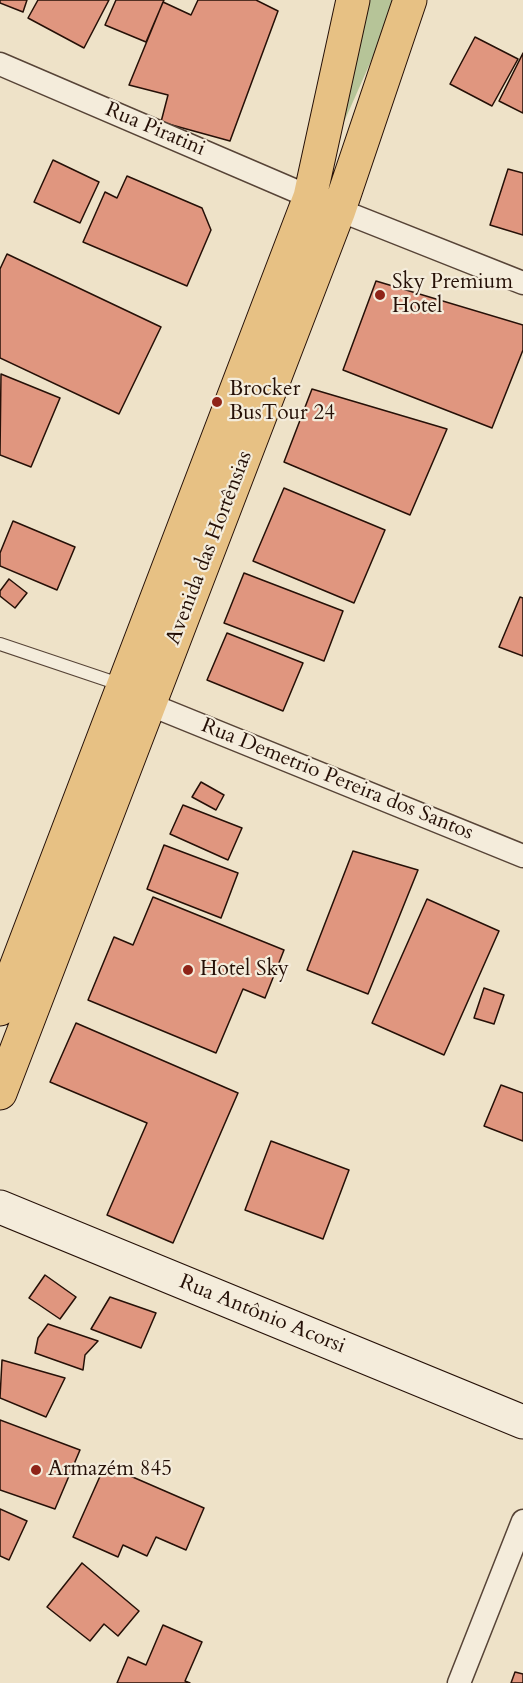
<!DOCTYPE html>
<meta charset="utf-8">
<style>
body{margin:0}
canvas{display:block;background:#eee2c8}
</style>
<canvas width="523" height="1683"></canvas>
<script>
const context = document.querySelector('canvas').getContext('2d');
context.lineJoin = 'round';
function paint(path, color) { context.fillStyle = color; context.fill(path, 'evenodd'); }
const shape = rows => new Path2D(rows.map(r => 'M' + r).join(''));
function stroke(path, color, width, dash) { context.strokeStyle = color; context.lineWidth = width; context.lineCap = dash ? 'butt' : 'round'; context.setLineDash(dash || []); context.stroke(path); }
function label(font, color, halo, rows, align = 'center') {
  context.font = font + ' Cardo,serif'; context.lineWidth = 4.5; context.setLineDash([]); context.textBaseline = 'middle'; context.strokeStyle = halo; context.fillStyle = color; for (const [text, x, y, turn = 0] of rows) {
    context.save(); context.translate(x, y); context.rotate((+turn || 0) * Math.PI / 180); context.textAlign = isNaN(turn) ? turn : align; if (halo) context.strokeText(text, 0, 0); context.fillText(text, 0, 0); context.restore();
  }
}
paint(shape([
 [367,0,398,0,336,140]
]), '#b6c498');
const building = shape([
 [0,0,27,0,23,12,0,3,0,0],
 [38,0,109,0,84,48,28,18,38,0],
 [116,0,164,0,146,42,105,25,116,0],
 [198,0,256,0,278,11,230,141,161,122,168,95,129,85,163,2,191,15,198,0],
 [475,37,518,59,492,106,450,84,475,37],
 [523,53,523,113,499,101,523,53],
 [53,160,99,182,80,223,34,202,53,160],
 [508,169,523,173,523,235,490,225,508,169],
 [127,176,202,208,211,230,187,286,83,242,105,192,117,198,127,176],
 [7,254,161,327,119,414,0,358,0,269,7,254],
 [376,281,523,325,523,350,492,428,343,370,376,281],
 [1,374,60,398,31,467,0,455,1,374],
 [312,389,447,429,410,515,284,462,312,389],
 [284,488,385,530,354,603,253,561,284,488],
 [13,521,75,547,57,590,0,566,0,553,13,521],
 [244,573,343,611,324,661,224,623,244,573],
 [9,579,27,593,15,608,0,596,0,591,9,579],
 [520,597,523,598,523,656,499,647,520,597],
 [227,633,303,663,283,711,207,680,227,633],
 [201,782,224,795,216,810,192,797,201,782],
 [183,805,242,828,228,860,170,834,183,805],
 [164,845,238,873,221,918,147,889,164,845],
 [353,851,418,870,368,994,307,970,353,851],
 [153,897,284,950,265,998,243,989,216,1053,88,1000,114,937,133,945,153,897],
 [427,899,499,931,444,1055,372,1023,427,899],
 [484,988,504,995,494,1024,474,1018,484,988],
 [76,1023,238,1093,173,1243,107,1215,147,1123,50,1082,76,1023],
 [501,1085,523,1093,523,1141,484,1126,501,1085],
 [271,1141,349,1170,323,1239,245,1210,271,1141],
 [45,1275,76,1297,60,1319,29,1298,45,1275],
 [110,1297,156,1313,141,1348,91,1329,110,1297],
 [48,1324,98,1341,85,1355,83,1370,35,1353,38,1338,48,1324],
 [2,1360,65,1378,46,1417,0,1398,2,1360],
 [0,1420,80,1450,55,1509,0,1490,0,1420],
 [105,1465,204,1508,186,1550,156,1537,147,1556,123,1545,118,1557,73,1537,105,1465],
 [0,1509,27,1521,9,1560,0,1556,0,1509],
 [82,1563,139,1611,118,1636,104,1624,90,1641,47,1607,82,1563],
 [163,1625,202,1642,185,1681,190,1683,117,1683,128,1657,146,1665,163,1625],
 [515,1672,523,1674,523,1683,511,1683,515,1672]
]);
paint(building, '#e0967f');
stroke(building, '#251007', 1.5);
const lane = shape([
 [0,644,122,685]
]);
const street = shape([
 [0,64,310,197],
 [339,210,523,283],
 [151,705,523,856],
 [459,1683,523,1521]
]);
const secondary = shape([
 [0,1207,523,1422]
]);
const primary = shape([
 [0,1009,310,197,353,0],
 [0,1093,339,210,410,0]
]);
stroke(lane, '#574437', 14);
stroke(street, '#574437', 25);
stroke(secondary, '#251007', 35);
stroke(primary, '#251007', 35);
stroke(lane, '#f4ecdb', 12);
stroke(street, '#f4ecdb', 22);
stroke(secondary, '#f4ecdb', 33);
stroke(primary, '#e7c184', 33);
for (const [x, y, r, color] of [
 [380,295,6,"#8f2418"],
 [217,402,6,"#8f2418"],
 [188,970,6,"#8f2418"],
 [36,1470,6,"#8f2418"]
]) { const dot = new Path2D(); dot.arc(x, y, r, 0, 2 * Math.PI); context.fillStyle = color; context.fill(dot); stroke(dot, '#f4ecdb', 2); }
label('21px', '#251007', '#f4ecdb', [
 ["Rua Piratini",155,130,23],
 ["Avenida das Hortênsias",210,548,-69],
 ["Rua Demetrio Pereira dos Santos",337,780,22],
 ["Rua Antônio Acorsi",262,1315,22]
]);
label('21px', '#251007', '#f4ecdb', [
 ["Sky Premium",392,283],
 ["Hotel",392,307],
 ["Brocker",229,390],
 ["BusTour 24",229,414],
 ["Hotel Sky",200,970],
 ["Armazém 845",48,1470]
], 'left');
</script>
